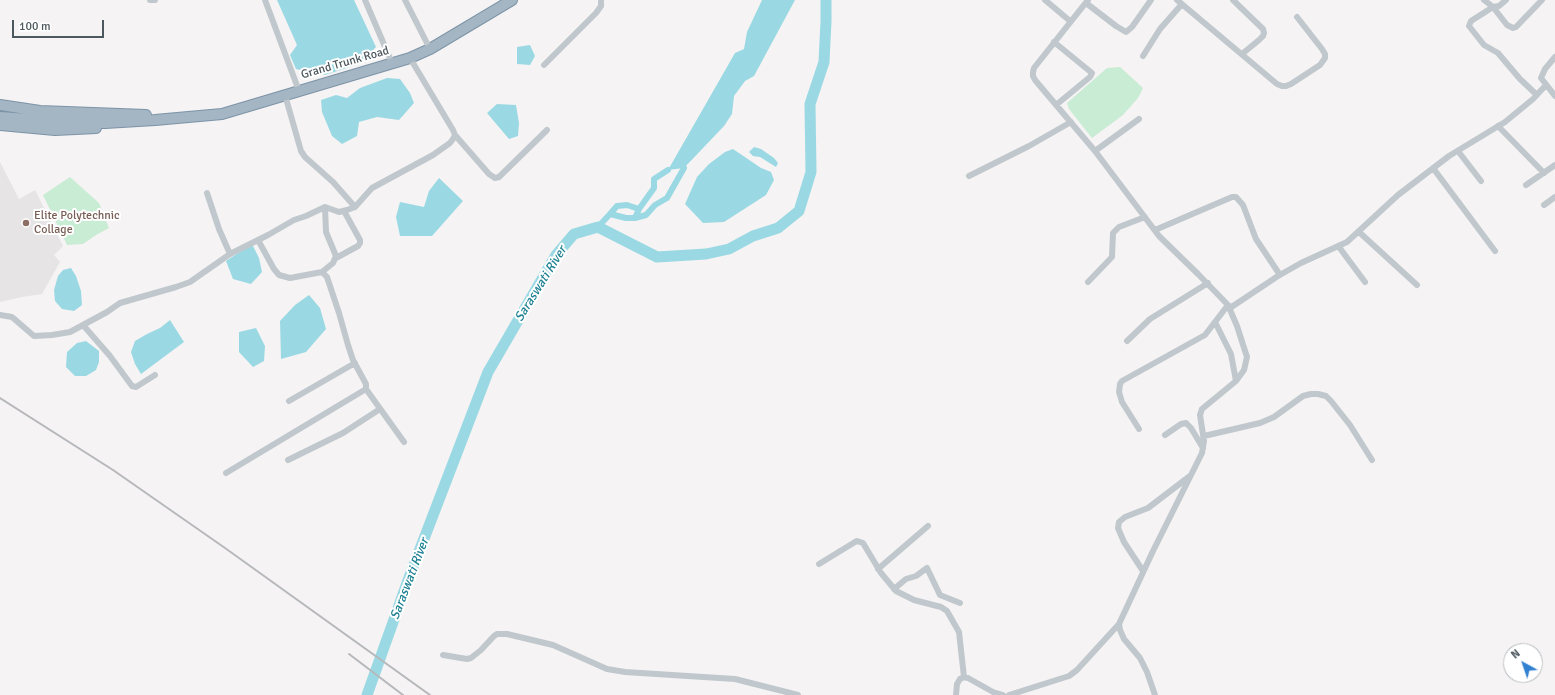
<!DOCTYPE html>
<style>
body{margin:0}
#map{position:relative;width:1555px;height:695px;overflow:hidden;background:#f5f3f3;font-family:Signika,sans-serif}
canvas{display:block}
.north{position:absolute;left:1503px;top:643px;width:40px;height:40px;box-sizing:border-box;background:#fff;border:1px solid #b7bcbf;border-radius:50%;rotate:320deg;font-size:11px;font-weight:700;line-height:16px;text-align:center;color:#4c575e}
.north::after{content:'';display:block;margin:auto;width:14px;height:18px;background:#3181d1;clip-path:polygon(50% 0,100% 100%,50% 72%,0 100%)}
.scale{position:absolute;left:12px;top:20px;width:92px;height:18px;box-sizing:border-box;border:2px solid #4c575e;border-top:0;padding-left:5px;font-size:12px;line-height:14px;white-space:nowrap;color:#4c575e;-webkit-text-stroke:3px #fff;paint-order:stroke}
</style>
<div id="map">
<canvas width="1555" height="695"></canvas>
<div class="north">N</div>
<div class="scale">100 m</div>
</div>
<script>
const context = document.querySelector('canvas').getContext('2d');
context.lineJoin = 'round';
function paint(path, color) { context.fillStyle = color; context.fill(path, 'evenodd'); }
const shape = rows => new Path2D(rows.map(r => 'M' + r).join(''));
function stroke(path, color, width, dash) { context.strokeStyle = color; context.lineWidth = width; context.lineCap = dash ? 'butt' : 'round'; context.setLineDash(dash || []); context.stroke(path); }
function label(font, color, halo, rows, align = 'center') {
  context.font = font + ' Signika,sans-serif'; context.lineWidth = 4; context.setLineDash([]); context.textBaseline = 'middle'; context.strokeStyle = halo; context.fillStyle = color; for (const [text, x, y, turn = 0] of rows) {
    context.save(); context.translate(x, y); context.rotate((+turn || 0) * Math.PI / 180); context.textAlign = isNaN(turn) ? turn : align; if (halo) context.strokeText(text, 0, 0); context.fillText(text, 0, 0); context.restore();
  }
}
paint(shape([
 [0,162,19,199,35,190,63,246,54,255,60,262,42,294,22,297,0,302]
]), '#e6e4e4');
paint(shape([
 [1120,67,1143,88,1138,98,1123,115,1092,138,1069,109,1067,103,1107,68],
 [70,177,99,203,109,228,96,235,83,244,67,245,43,195]
]), '#c8ecd4');
paint(shape([
 [277,0,354,0,376,47,359,64,325,75,296,69,290,55,297,45],
 [762,0,795,0,754,76,745,81,734,96,732,114,724,126,684,168,668,170,735,53,744,49,747,32],
 [530,45,535,56,530,65,517,64,517,47],
 [387,78,400,79,410,93,414,103,399,120,377,117,359,122,357,136,342,144,332,136,322,112,321,100,336,95,347,98,360,88],
 [497,104,516,105,519,123,518,136,509,139,487,113],
 [754,147,761,149,774,158,778,163,776,167,760,157,753,156,749,152],
 [733,149,761,168,771,172,774,180,766,195,724,222,703,223,685,204,697,177,709,164,725,152],
 [439,178,463,201,432,236,400,236,396,217,400,202,424,207,429,191],
 [252,244,259,258,262,272,251,284,233,279,226,261],
 [71,268,76,276,81,291,82,305,74,311,62,309,55,301,54,290,58,276,63,270],
 [309,295,320,308,326,329,306,352,281,359,280,321,295,305],
 [170,320,184,342,141,374,135,364,131,352,135,341,147,334,160,328],
 [256,328,265,346,264,361,253,367,239,352,239,332],
 [86,341,99,351,99,362,96,370,86,376,75,376,66,367,67,352,77,343]
]), '#9ad9e3');
stroke(shape([
 [610,214,617,206,627,205,639,209],
 [635,218,639,209,654,188,654,179,668,170],
 [598,227,610,214,626,218,635,218,646,215,655,205,667,198,684,168]
]), '#9ad9e3', 6);
stroke(shape([
 [367,695,407,583,488,372,556,255,574,234,598,227,657,257,706,254,729,249,753,236,778,228,799,211,811,172,810,104,824,62,826,21,826,0]
]), '#9ad9e3', 11);
const trunk = shape([
 [0,105,40,111,146,115],
 [0,117,56,121,105,123,155,120,222,114,410,58,430,49,512,0],
 [0,125,55,130,96,128]
]);
stroke(trunk, '#7c93a7', 12);
stroke(shape([
 [150,0,155,0],
 [265,0,299,91],
 [365,0,392,63],
 [405,0,430,49],
 [1045,0,1070,21],
 [1088,0,1034,68,1033,72,1033,76,1035,80,1095,151,1159,236,1198,274,1228,305,1237,326,1247,357,1244,370,1236,381,1202,409,1200,415,1204,441,1202,453,1153,551,1119,624,1120,630,1124,639,1140,658,1147,672,1155,695],
 [1177,0,1277,84,1282,86,1286,86,1291,84,1320,65,1325,58,1325,54,1322,49,1297,17],
 [1233,0,1263,29,1264,33,1263,36,1259,40,1242,54],
 [1484,0,1493,7,1499,6,1506,0],
 [1086,3,1116,26,1126,32,1132,27,1151,0],
 [1054,42,1092,73,1090,77,1056,105],
 [1143,56,1160,29,1182,4],
 [1555,57,1545,69,1541,78,1555,96],
 [544,65,596,13,601,6,601,0],
 [285,95,301,151,305,157,333,182,355,207],
 [1537,95,1520,79,1498,53,1484,45,1469,26,1471,21,1493,7,1507,25,1513,28,1516,27,1542,0],
 [1498,126,1544,173],
 [455,135,489,174,495,178,499,177,547,130],
 [1095,151,1139,119],
 [1458,151,1481,181],
 [1433,168,1495,251],
 [969,176,1029,146,1071,122],
 [1526,185,1555,165],
 [207,193,219,229,230,254],
 [1544,205,1555,197],
 [1155,230,1232,197,1236,197,1243,205,1256,239,1280,275],
 [1359,232,1417,285],
 [1339,247,1365,282],
 [336,258,358,246,360,243,360,240,344,211],
 [322,272,333,263,336,256,326,232,325,207],
 [1088,282,1112,257,1113,233,1119,227,1145,217],
 [1230,308,1278,276,1301,263,1347,242,1398,195,1449,156,1505,122,1533,99,1546,85],
 [0,315,12,317,34,336,52,335,70,332,107,312,120,303,176,287,190,282,230,254,268,235,294,220,306,216,325,207,339,212,347,210,355,207,372,188,433,155,450,143,453,139,455,135,453,130,410,58],
 [1215,322,1231,354,1236,381],
 [83,325,110,356,132,386,136,387,155,375],
 [1127,341,1150,319,1208,283],
 [366,389,404,442],
 [289,401,355,363],
 [1139,429,1122,402,1119,392,1120,384,1122,381,1205,335,1228,305],
 [1165,435,1181,424,1186,423,1191,428,1203,448],
 [1204,436,1260,423,1274,417,1303,396,1311,394,1318,394,1326,396,1331,401,1350,425,1372,460],
 [288,460,343,433,380,409],
 [226,473,366,389,366,384,353,360,348,345,339,313,327,277,322,272,290,278,279,275,274,269,258,240],
 [819,564,855,542,857,541,863,543,881,573,896,591,914,600,941,607,947,611,959,632,964,677],
 [878,569,928,526],
 [1143,571,1124,542,1118,528,1119,522,1125,517,1148,508,1190,476],
 [894,589,906,579,916,576,927,568,940,595,960,603],
 [443,655,467,659,471,658,481,650,494,636,497,634,507,634,553,645,607,669,625,672,735,679,798,695],
 [956,695,957,684,960,679,964,677,968,678,993,692,1003,695],
 [1009,695,1069,676,1077,670,1119,624]
]), '#c0c8cd', 6);
stroke(trunk, '#a4b6c4', 10);
stroke(shape([
 [0,398,113,470,225,548,430,695],
 [349,654,403,695]
]), '#b6b8bc', 2);
for (const [x, y, r, color] of [
 [26,223,4,"#8d6e63"]
]) { const dot = new Path2D(); dot.arc(x, y, r, 0, 2 * Math.PI); context.fillStyle = color; context.fill(dot); stroke(dot, '#fff', 1.5); }
label('12px', '#4c575e', '#fff', [
 ["Grand Trunk Road",345,63,-16]
]);
label('12px', '#785e54', '#fff', [
 ["Elite Polytechnic",34,216],
 ["Collage",34,230]
], 'left');
label('italic 13px', '#1d8192', '#fff', [
 ["Saraswati River",541,284,-58],
 ["Saraswati River",410,579,-69]
]);
</script>
